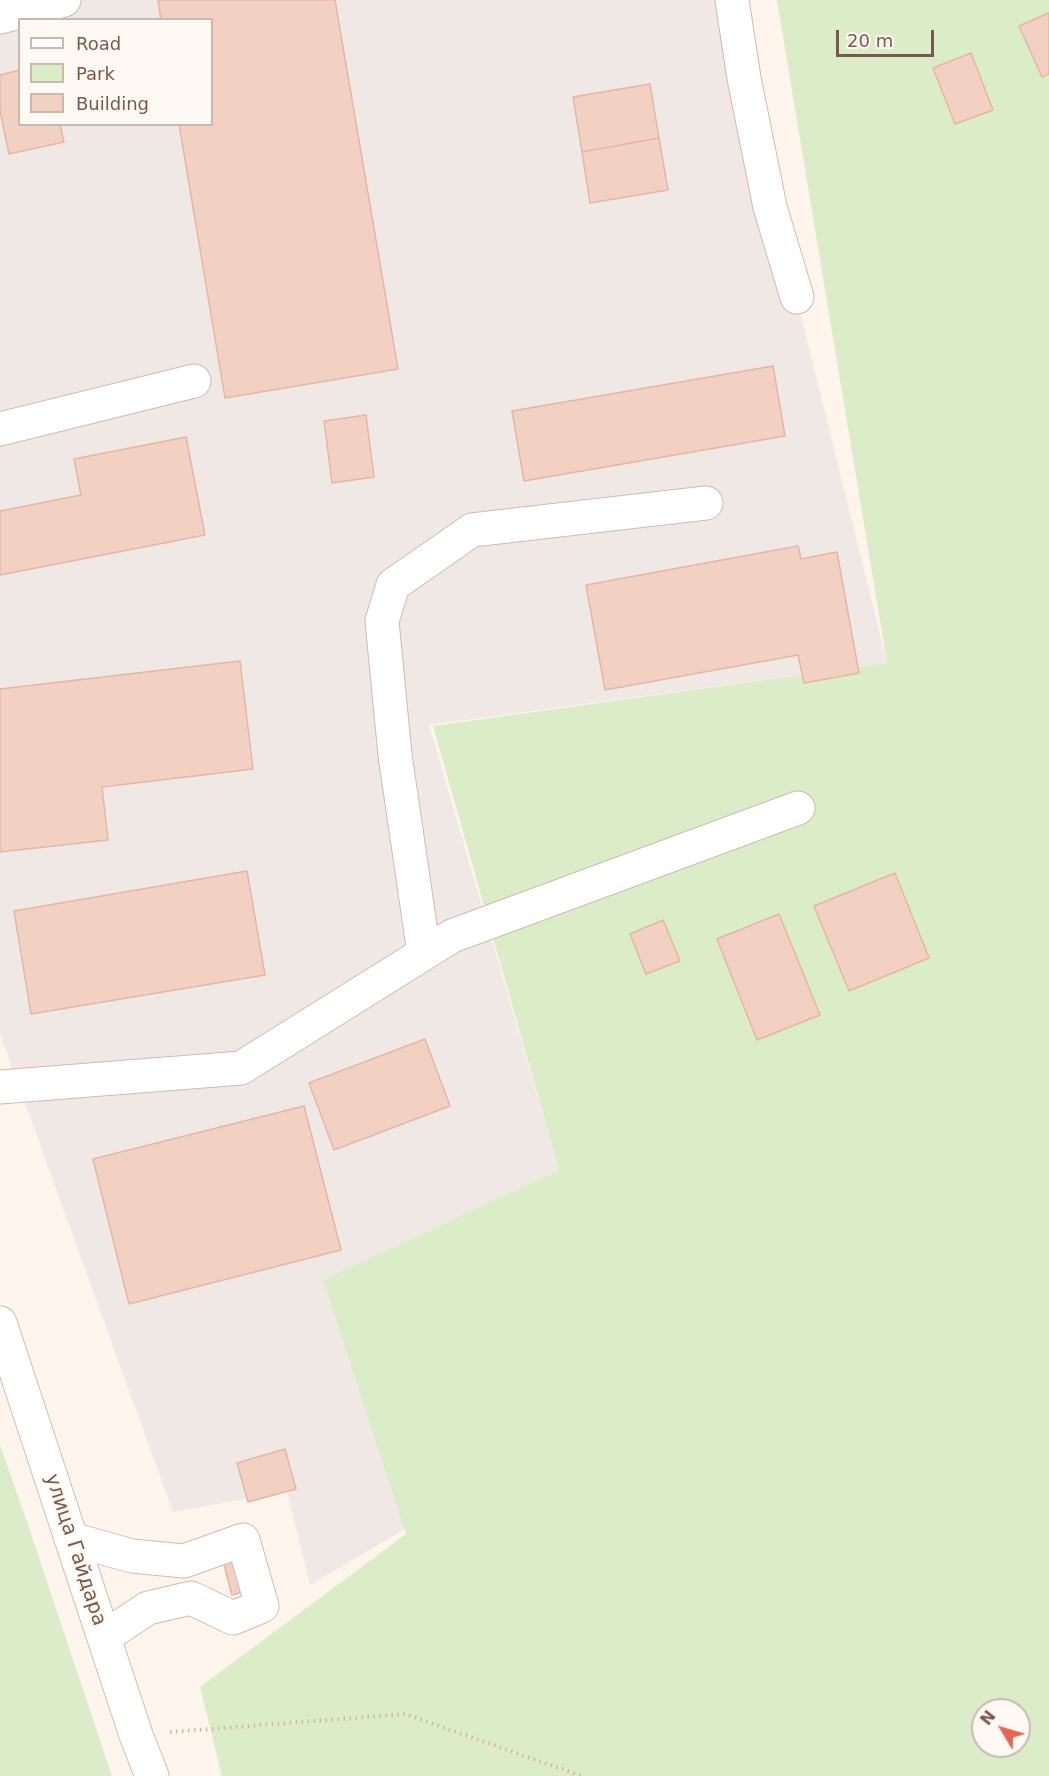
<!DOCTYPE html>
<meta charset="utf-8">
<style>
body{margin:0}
#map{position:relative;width:1049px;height:1776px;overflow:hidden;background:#fdf5ec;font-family:"DejaVu Sans",sans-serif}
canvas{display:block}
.legend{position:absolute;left:18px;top:18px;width:195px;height:108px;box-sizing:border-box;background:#fff9f3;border:2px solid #c9b9b1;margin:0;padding:8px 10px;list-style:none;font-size:18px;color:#79594d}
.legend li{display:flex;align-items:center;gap:12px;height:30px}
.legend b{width:30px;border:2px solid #c9b9b1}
.north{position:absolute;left:971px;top:1698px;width:60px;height:60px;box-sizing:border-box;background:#fff9f3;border:2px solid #c9b9b1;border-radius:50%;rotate:308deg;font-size:16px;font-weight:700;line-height:24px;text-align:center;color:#79594d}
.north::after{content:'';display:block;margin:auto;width:21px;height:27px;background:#e56553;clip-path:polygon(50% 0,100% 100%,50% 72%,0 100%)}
.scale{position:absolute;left:836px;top:30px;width:98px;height:27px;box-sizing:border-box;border:3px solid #79594d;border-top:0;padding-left:8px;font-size:18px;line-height:21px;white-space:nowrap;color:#79594d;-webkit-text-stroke:4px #fff9f3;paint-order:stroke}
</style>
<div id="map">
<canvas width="1049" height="1776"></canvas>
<ul class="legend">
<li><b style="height:8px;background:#fff"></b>Road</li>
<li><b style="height:16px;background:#dbecc9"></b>Park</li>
<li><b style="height:16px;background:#f2d1c3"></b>Building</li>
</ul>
<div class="north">N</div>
<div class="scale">20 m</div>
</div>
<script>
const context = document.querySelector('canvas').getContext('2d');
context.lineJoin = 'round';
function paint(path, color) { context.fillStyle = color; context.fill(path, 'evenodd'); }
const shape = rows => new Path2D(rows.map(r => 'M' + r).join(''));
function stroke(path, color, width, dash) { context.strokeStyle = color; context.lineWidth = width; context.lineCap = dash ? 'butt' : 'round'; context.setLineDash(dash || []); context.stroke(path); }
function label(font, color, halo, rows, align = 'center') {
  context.font = font + ' "DejaVu Sans",sans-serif'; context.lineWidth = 6; context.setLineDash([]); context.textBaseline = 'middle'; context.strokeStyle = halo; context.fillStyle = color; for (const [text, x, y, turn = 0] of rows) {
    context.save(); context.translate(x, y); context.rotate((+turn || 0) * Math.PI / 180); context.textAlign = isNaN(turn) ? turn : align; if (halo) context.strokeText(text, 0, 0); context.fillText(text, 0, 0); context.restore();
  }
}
paint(shape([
 [0,0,723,0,887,663,429,725,559,1170,323,1280,405,1529,310,1585,287,1491,173,1512,0,1034],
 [20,20,212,20,212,124,20,124]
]), '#efe8e4');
paint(shape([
 [777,0,1049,0,1049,1776,222,1776,200,1687,406,1534,323,1280,559,1170,433,726,887,663],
 [983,1710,1019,1710,1019,1746,983,1746],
 [0,1445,26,1519,112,1776,0,1776]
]), '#dbecc9');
const building = shape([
 [158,0,335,0,398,369,225,398,179,124,212,124,212,20,161,20,158,0],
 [1049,13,1049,74,1042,77,1019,26,1049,13],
 [971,53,993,110,955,124,933,68,971,53],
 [20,70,20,124,60,124,64,142,9,154,0,111,0,75,20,70],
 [650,84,659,138,582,152,573,97,650,84],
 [659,138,668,190,590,203,582,152,659,138],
 [773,366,785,436,524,481,512,411,773,366],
 [366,415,374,477,332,483,324,421,366,415],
 [186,437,205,535,0,575,0,511,81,495,74,459,186,437],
 [798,546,801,559,837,552,859,673,804,683,798,655,605,690,586,585,798,546],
 [240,661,253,769,102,787,108,840,0,852,0,689,240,661],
 [247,871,265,975,31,1014,14,911,247,871],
 [895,873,929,958,849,991,814,906,895,873],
 [779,914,820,1015,757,1040,717,939,779,914],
 [663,920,680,961,646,974,630,934,663,920],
 [425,1039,450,1106,334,1150,309,1083,425,1039],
 [304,1106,341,1250,129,1304,93,1159,304,1106],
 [285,1449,296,1489,248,1502,237,1463,285,1449],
 [241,1556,250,1590,232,1595,222,1557,241,1556]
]);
paint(building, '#f2d1c3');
stroke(building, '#e5b6a4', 1.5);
const minor = shape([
 [732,0,744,78,770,207,797,297],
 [0,17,64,0],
 [0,429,194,381],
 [424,953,395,755,382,621,393,585,472,530,706,503],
 [0,1087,241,1068,452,936,798,808],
 [0,1323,136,1735,152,1776],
 [71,1539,132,1556,184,1561,243,1540,262,1606,233,1618,191,1598,148,1608,104,1637]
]);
stroke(minor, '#d0bbb0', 35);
stroke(shape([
 [170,1732,405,1714,582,1776]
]), '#d8b4a5', 4, [1.5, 4.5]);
stroke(minor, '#fff', 33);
label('20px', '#79594d', '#fff9f3', [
 ["улица Гайдара",75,1550,72]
]);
</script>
